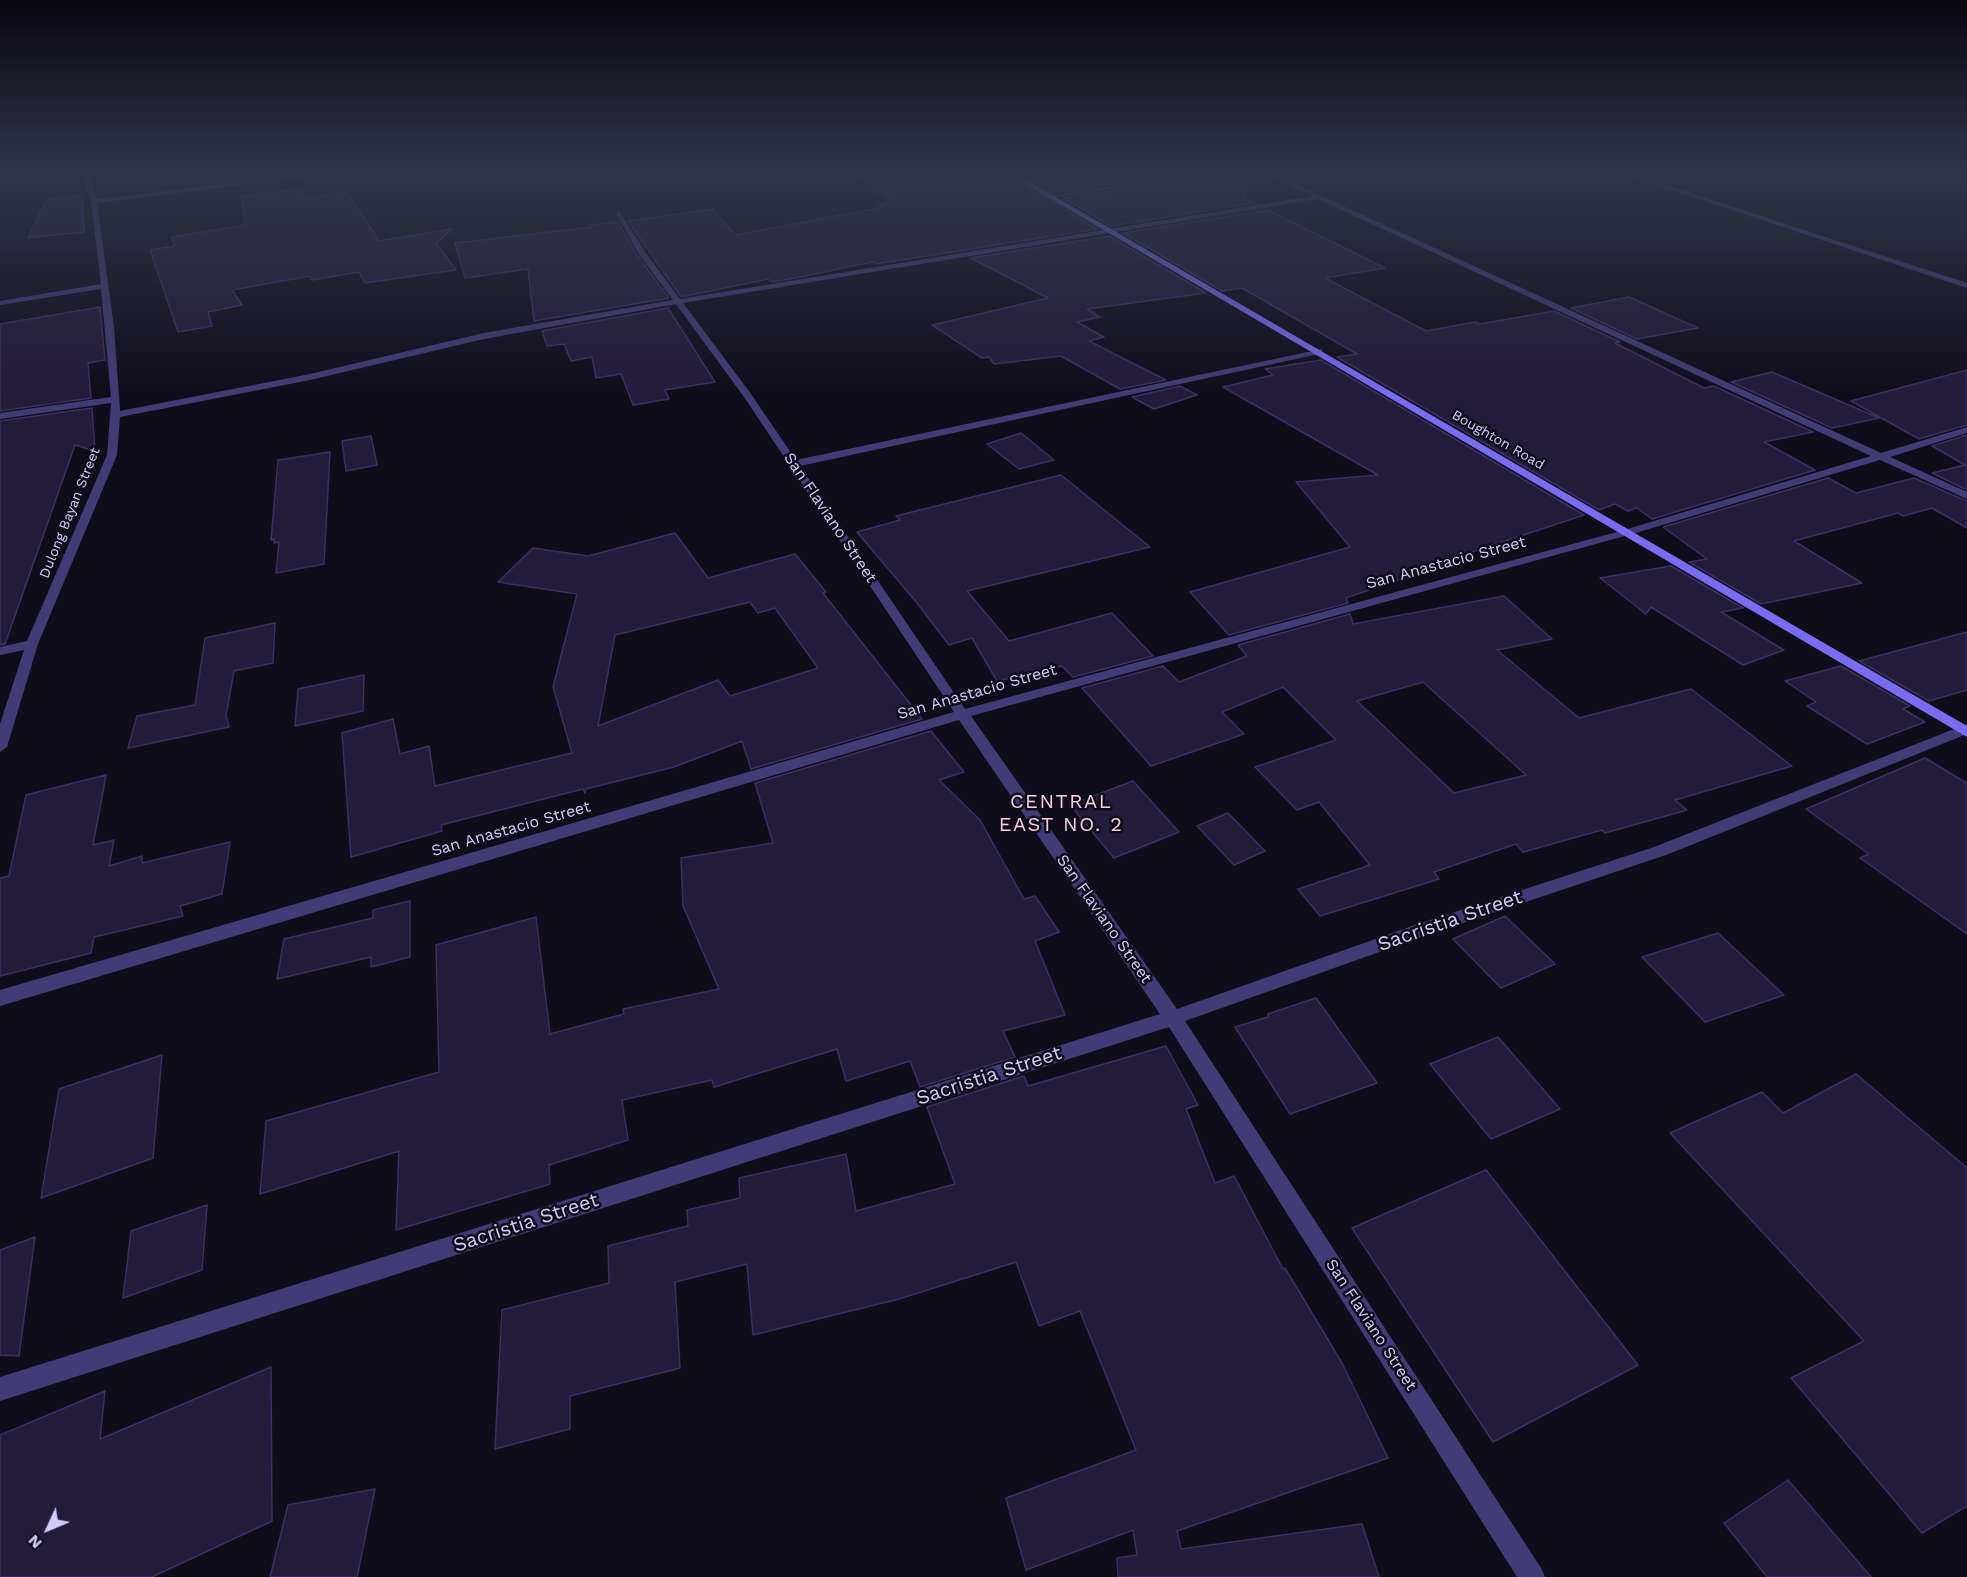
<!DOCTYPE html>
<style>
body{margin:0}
#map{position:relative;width:1967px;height:1577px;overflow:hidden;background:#100d1b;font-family:"Work Sans",sans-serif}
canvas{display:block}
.north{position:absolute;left:18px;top:1499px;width:60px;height:60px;-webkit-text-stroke:4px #100d1b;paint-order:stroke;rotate:226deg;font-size:16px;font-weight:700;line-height:24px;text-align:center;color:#d4ccfa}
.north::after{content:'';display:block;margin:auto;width:21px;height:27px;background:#d4ccfa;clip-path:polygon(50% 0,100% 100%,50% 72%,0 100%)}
</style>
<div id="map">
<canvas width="1967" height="1577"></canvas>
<div class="north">N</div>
</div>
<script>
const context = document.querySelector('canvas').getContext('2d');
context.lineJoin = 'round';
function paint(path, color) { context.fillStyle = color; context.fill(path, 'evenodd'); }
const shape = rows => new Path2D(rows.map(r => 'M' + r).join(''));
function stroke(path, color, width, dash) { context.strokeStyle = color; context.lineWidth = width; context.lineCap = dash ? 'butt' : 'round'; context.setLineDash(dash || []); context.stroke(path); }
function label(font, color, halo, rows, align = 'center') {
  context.font = font + ' "Work Sans",sans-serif'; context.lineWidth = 5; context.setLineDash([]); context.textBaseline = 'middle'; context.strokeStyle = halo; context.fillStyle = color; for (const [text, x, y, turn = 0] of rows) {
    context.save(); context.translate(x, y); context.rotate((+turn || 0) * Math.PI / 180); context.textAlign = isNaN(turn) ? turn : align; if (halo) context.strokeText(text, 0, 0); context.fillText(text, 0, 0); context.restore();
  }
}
const building = shape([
 [856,175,1008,175,1097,229,876,264,873,262,795,278,771,282,768,279,681,297,628,221,713,209,735,235,884,207,879,204,893,202,856,175],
 [1023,175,1173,175,1053,193,1023,175],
 [1207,175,1254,175,1244,198,1255,203,1111,226,1063,198,1205,177,1207,175],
 [300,189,303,198,347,192,379,241,452,229,436,243,456,270,365,283,359,272,312,280,310,276,232,290,242,305,208,312,212,326,178,332,150,250,175,246,172,237,245,225,241,196,300,189],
 [82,195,84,232,28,238,47,199,82,195],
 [1268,210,1385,268,1325,278,1426,331,1475,322,1480,324,1554,311,1620,342,1615,343,1704,388,1714,386,1813,432,1764,442,1815,470,1652,519,1637,508,1628,511,1615,504,1599,510,1337,357,1357,354,1242,288,1222,291,1123,233,1268,210],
 [618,222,636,254,669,298,534,321,528,269,465,278,455,243,592,227,591,225,618,222],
 [1109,236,1206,293,1087,309,1100,317,1077,322,1104,337,1089,341,1166,380,1120,389,1061,356,994,364,989,357,982,358,932,325,1048,298,971,258,1109,236],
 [1629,297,1698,328,1637,339,1571,308,1629,297],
 [100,307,105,360,88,363,91,398,0,411,0,324,100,307],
 [668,308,715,382,665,390,669,399,633,405,621,374,596,378,592,357,571,361,564,344,547,346,542,331,668,308],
 [1321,360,1584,515,1460,556,1462,558,1346,598,1348,603,1229,635,1190,592,1350,547,1296,482,1378,475,1223,387,1273,375,1265,369,1321,360],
 [1967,370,1967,425,1919,439,1851,401,1967,370],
 [1772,372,1879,418,1832,428,1731,382,1772,372],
 [1180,386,1197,395,1154,409,1132,397,1180,386],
 [92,408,95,451,75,445,5,644,0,645,0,421,92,408],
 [1021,433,1054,460,1019,469,987,444,1021,433],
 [1967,435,1967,490,1932,473,1965,465,1932,446,1967,435],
 [371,436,377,465,346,471,342,441,371,436],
 [330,452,324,564,276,573,279,542,274,543,274,539,271,540,278,460,330,452],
 [1061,475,1150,547,967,591,1009,641,1112,613,1153,656,1073,677,1062,666,997,681,972,638,949,645,917,603,857,532,900,520,896,516,1061,475],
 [1828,478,1856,493,1914,478,1967,501,1967,528,1932,508,1903,516,1898,513,1794,541,1862,583,1761,604,1689,562,1707,559,1663,527,1828,478],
 [675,533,708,578,795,554,826,592,823,593,922,719,751,769,742,741,674,767,586,789,585,793,583,789,441,825,442,831,351,857,342,733,393,719,400,754,429,746,435,786,572,753,553,687,577,594,498,582,533,548,588,556,675,533],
 [750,602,758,613,775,608,818,668,730,696,718,680,598,726,615,635,750,602],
 [1671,566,1743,608,1721,612,1784,650,1743,665,1651,607,1646,614,1600,578,1671,566],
 [1504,596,1552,639,1497,650,1579,718,1691,689,1792,766,1675,800,1687,810,1605,833,1602,830,1523,852,1516,844,1434,872,1439,879,1320,916,1298,889,1370,865,1319,802,1297,810,1255,767,1336,740,1283,687,1222,712,1244,734,1151,766,1082,688,1163,666,1179,682,1247,656,1238,645,1350,614,1353,624,1504,596],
 [1423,682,1526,775,1454,793,1357,701,1423,682],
 [275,623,273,663,234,671,226,715,229,727,128,748,137,716,195,705,205,638,275,623],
 [1967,632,1967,690,1929,701,1859,661,1967,632],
 [1841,666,1910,706,1903,709,1925,722,1867,744,1807,706,1816,702,1785,681,1841,666],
 [364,675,363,711,295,726,298,689,364,675],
 [931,731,964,772,939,780,980,820,1024,899,1035,896,1059,932,1035,941,1065,1015,1003,1031,1015,1057,920,1087,910,1061,846,1081,837,1049,714,1087,712,1080,622,1100,628,1140,549,1165,550,1184,396,1230,399,1151,260,1194,266,1121,439,1072,436,945,536,917,550,1034,624,1014,623,1009,719,989,683,906,681,858,773,843,755,783,931,731],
 [1925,758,1967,783,1967,934,1860,858,1869,854,1806,809,1925,758],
 [106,775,93,845,114,840,109,866,142,856,142,863,230,842,222,894,180,906,183,916,94,937,91,953,0,976,0,878,9,876,26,795,106,775],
 [1133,781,1179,832,1114,858,1070,805,1133,781],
 [1228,813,1265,851,1234,865,1197,826,1228,813],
 [410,901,410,957,371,967,371,957,277,979,284,939,373,918,373,910,410,901],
 [1505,916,1555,964,1501,988,1453,939,1505,916],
 [1718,933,1784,995,1705,1022,1642,957,1718,933],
 [1316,998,1377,1083,1290,1114,1235,1027,1268,1017,1268,1014,1316,998],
 [1498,1037,1560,1109,1491,1139,1430,1064,1498,1037],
 [1166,1046,1198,1105,1186,1109,1215,1183,1234,1176,1283,1269,1285,1268,1342,1363,1388,1458,1177,1531,1181,1549,1362,1524,1379,1577,1118,1577,1117,1558,1137,1555,1133,1530,1026,1570,1006,1498,1136,1450,1080,1311,1039,1326,1016,1262,899,1299,753,1335,747,1264,675,1282,680,1368,570,1396,570,1429,495,1449,502,1310,609,1283,608,1246,688,1226,687,1210,740,1198,739,1178,846,1154,856,1211,955,1184,927,1107,1024,1076,1028,1086,1166,1046],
 [162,1055,153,1158,41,1198,59,1089,162,1055],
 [1856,1074,1967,1168,1967,1506,1922,1533,1791,1378,1864,1341,1670,1133,1762,1092,1783,1113,1856,1074],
 [1486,1170,1638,1365,1493,1442,1352,1228,1486,1170],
 [207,1205,202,1270,123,1298,131,1231,207,1205],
 [35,1237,19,1356,0,1355,0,1250,35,1237],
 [271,1367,272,1521,152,1577,0,1577,0,1435,105,1391,100,1439,271,1367],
 [1788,1480,1871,1577,1767,1577,1724,1523,1788,1480],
 [375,1489,357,1577,270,1577,288,1505,375,1489]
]);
paint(building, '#231b3a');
stroke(building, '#3d2f64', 1.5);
paint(shape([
 [1188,175,1205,175,1051,198,1048,196,1188,175]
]), '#423c76');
paint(shape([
 [83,175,89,175,97,199,302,175,321,175,97,203,114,327,120,411,310,374,484,333,673,300,638,253,616,213,619,211,645,252,680,299,1312,196,1268,175,1276,175,1881,453,1967,427,1967,433,1890,457,1967,492,1967,499,1880,460,1632,534,971,716,1177,1009,1418,924,1654,847,1967,724,1967,734,1666,855,1430,934,1185,1021,1541,1568,1545,1577,1517,1577,1169,1027,0,1401,0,1377,1160,1014,959,720,0,1006,0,990,954,712,744,397,676,304,484,339,310,380,120,417,117,455,38,644,7,747,0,752,0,724,24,650,0,655,0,647,27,641,107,455,111,403,0,419,0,413,111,397,101,289,0,305,0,301,101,284,91,201,83,175],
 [1318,199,1871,456,1624,530,965,709,800,466,1319,354,1322,353,1322,349,796,460,751,394,683,303,1318,199],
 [1626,175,1635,175,1967,283,1967,288,1626,175]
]), '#423c76');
paint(shape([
 [1010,175,1018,175,1967,726,1967,737,1010,175]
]), '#786df1');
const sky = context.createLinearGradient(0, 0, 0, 396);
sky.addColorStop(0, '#09070f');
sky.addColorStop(0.44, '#31354a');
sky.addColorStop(1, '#31354a00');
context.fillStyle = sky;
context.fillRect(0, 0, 1967, 396);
label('14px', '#d4ccfa', '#100d1b', [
 ["Boughton Road",1498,440,30],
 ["Dulong Bayan Street",70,513,-68]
]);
label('16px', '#d4ccfa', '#100d1b', [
 ["San Flaviano Street",830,518,56],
 ["San Anastacio Street",1446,563,-15],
 ["San Anastacio Street",977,692,-16],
 ["San Anastacio Street",511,829,-16],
 ["San Flaviano Street",1104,919,55],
 ["San Flaviano Street",1371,1325,57]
]);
context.letterSpacing = '1.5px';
label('20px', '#facee7', '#100d1b', [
 ["CENTRAL",1061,802],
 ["EAST NO. 2",1061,825]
]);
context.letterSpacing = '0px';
label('20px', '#d4ccfa', '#100d1b', [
 ["Sacristia Street",1450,921,-19],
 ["Sacristia Street",989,1076,-18],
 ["Sacristia Street",526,1223,-18]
]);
</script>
